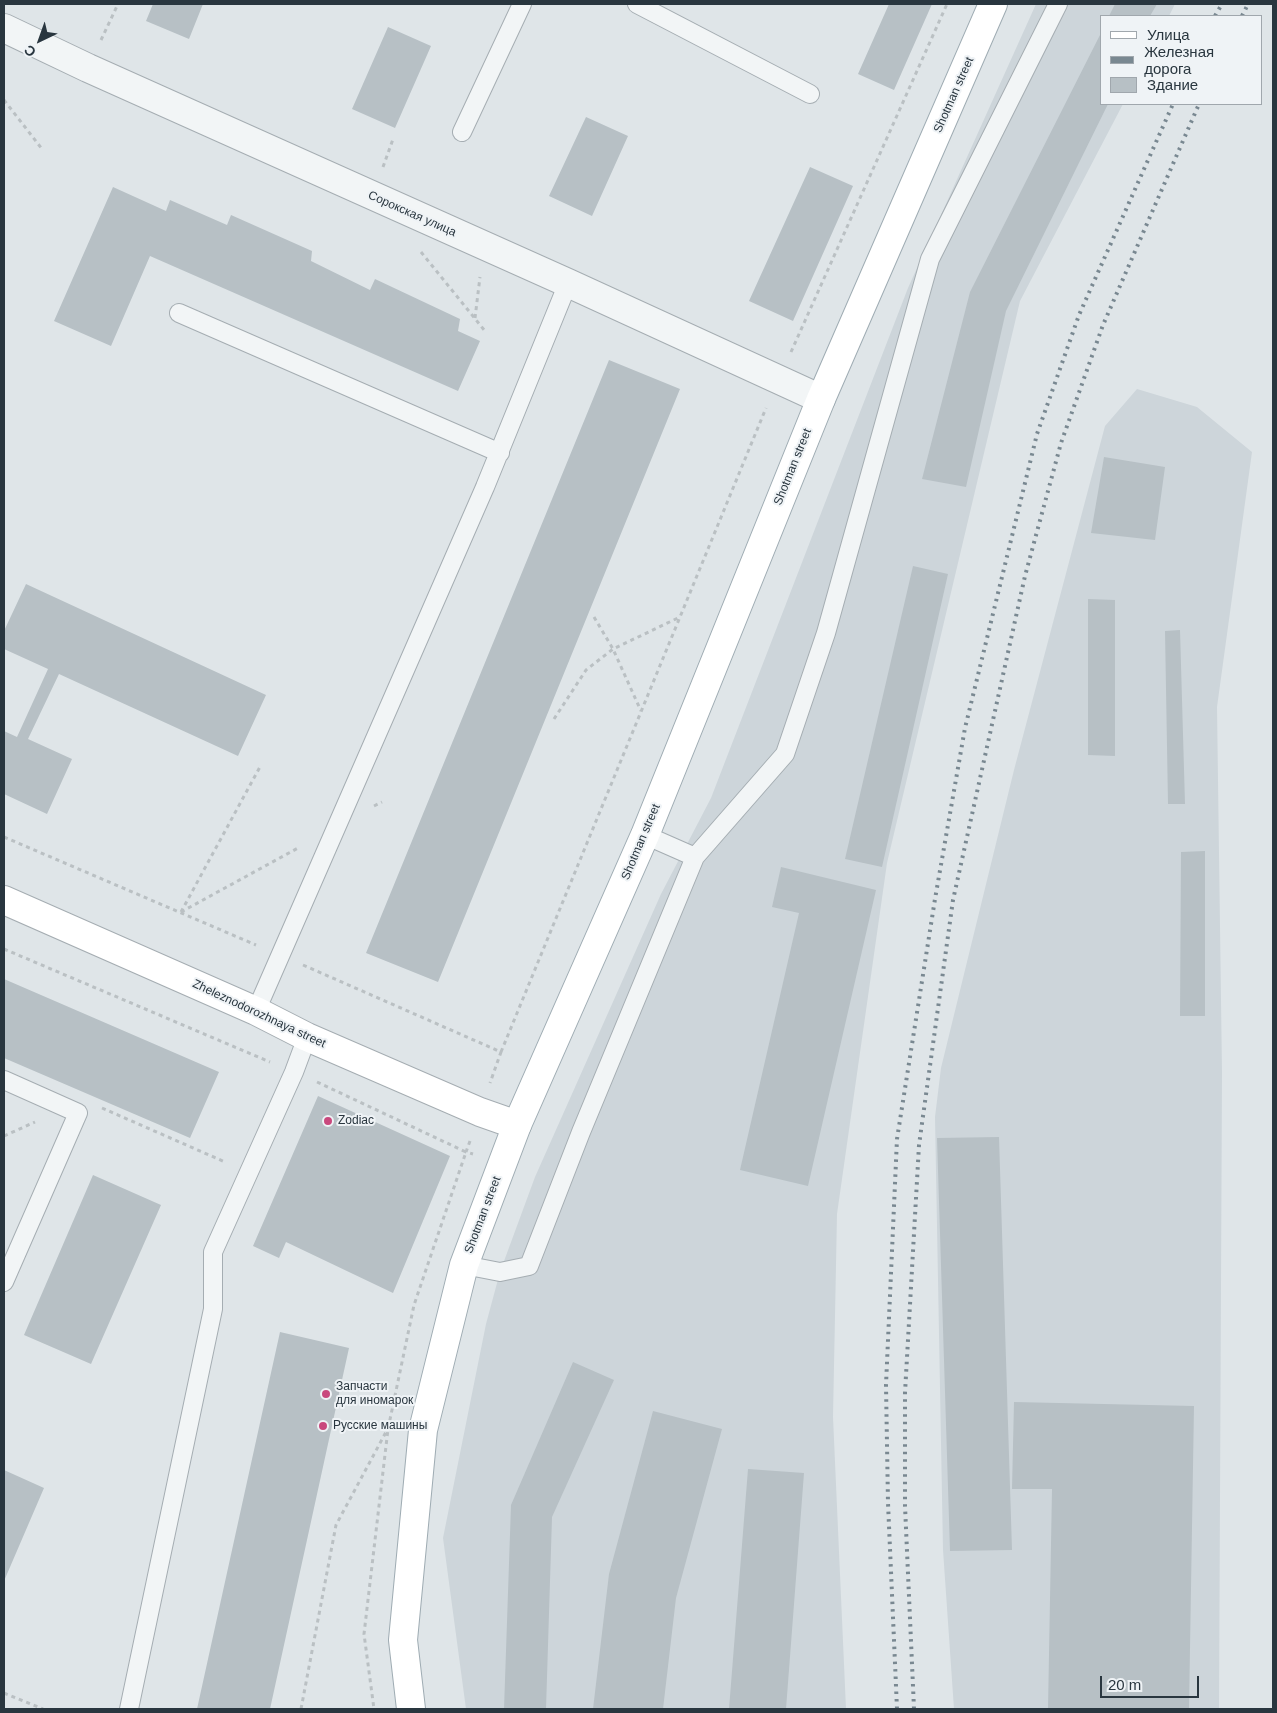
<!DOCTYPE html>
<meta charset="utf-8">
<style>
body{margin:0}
#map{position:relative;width:1277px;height:1713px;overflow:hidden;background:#dfe5e8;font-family:Arial,sans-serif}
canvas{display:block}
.frame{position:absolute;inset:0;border:5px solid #29363f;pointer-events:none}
.legend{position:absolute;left:1100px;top:15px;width:162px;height:90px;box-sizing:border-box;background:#eff3f6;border:1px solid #a0a7ad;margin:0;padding:6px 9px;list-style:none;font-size:15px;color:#29363f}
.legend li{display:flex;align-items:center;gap:10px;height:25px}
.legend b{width:25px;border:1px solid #a0a7ad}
.north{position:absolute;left:15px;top:15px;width:50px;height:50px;-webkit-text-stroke:4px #eff3f6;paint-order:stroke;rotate:222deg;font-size:14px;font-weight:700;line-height:20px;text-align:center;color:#29363f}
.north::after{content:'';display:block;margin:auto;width:18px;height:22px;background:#29363f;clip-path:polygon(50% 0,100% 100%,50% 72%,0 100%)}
.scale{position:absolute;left:1100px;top:1676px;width:99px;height:22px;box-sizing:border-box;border:2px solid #29363f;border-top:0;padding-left:6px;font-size:15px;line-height:18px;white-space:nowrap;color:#29363f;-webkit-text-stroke:4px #eff3f6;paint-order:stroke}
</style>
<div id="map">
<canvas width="1277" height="1713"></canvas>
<div class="frame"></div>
<ul class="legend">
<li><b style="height:6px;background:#fff"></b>Улица</li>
<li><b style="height:6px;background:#798891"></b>Железная дорога</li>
<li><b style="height:14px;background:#b7c0c5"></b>Здание</li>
</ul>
<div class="north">С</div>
<div class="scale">20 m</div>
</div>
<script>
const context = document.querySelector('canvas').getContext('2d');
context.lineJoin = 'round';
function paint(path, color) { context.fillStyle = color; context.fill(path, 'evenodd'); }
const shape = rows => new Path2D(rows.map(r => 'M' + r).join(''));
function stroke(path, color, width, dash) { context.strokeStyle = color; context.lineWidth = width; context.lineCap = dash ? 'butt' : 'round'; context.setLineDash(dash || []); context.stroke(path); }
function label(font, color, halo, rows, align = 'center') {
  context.font = font + ' Arial,sans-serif'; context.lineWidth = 4; context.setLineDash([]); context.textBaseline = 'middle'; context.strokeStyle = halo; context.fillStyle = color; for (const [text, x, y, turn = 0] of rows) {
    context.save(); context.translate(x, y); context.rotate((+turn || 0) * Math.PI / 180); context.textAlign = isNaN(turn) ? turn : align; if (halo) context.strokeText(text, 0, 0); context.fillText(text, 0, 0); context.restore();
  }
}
paint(shape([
 [1036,4,1175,4,1169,16,1101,16,1101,104,1123,104,1020,301,887,863,837,1214,833,1417,846,1709,466,1709,443,1538,486,1324,500,1272,535,1177,661,894,711,798,908,288],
 [1137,389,1197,407,1252,452,1217,707,1222,1073,1219,1709,954,1709,943,1550,935,1117,941,1068,1014,770,1105,426]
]), '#cdd5da');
paint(shape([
 [153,4,203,4,189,39,146,21],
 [889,4,932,4,894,90,858,74],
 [1115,4,1157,4,1150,16,1109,16],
 [388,27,431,46,395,128,352,109],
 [1101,33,1101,104,1108,104,1006,311,966,487,922,479,970,292],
 [586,117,628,136,592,216,549,196],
 [810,167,853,186,793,321,749,301],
 [113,187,166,211,170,200,227,225,231,215,312,251,311,261,370,290,375,279,460,319,458,331,480,341,458,391,150,256,111,346,54,321],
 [609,360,680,389,438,982,366,953],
 [1104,457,1165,467,1155,540,1091,533],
 [913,566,948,574,882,867,845,859],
 [26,584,266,695,238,756,59,674,28,739,72,759,47,814,4,794,4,731,17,737,48,669,4,649,4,631],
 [1088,599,1115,600,1115,756,1088,755],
 [1180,630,1185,804,1168,804,1165,631],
 [1205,851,1205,1016,1180,1016,1181,852],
 [781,867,876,890,808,1186,740,1170,799,913,772,907],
 [4,979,219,1072,190,1138,4,1058],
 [318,1096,450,1156,393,1293,286,1242,279,1258,253,1246],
 [999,1137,1012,1550,950,1551,937,1138],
 [93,1175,161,1205,91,1364,24,1335],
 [280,1332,349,1348,270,1709,197,1709],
 [573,1362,614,1380,552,1517,546,1709,504,1709,511,1505],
 [1014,1402,1194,1406,1189,1709,1048,1709,1052,1489,1012,1489],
 [653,1411,722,1429,676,1598,663,1709,593,1709,609,1574],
 [748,1469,804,1473,786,1709,729,1709],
 [4,1470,44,1488,4,1581]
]), '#b7c0c5');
const lane = shape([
 [637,4,810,94],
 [462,132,522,4],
 [179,313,500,453],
 [645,835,695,857],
 [256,1011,485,487,568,283],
 [4,1080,78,1113,4,1282],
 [464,1265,500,1272,529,1266,581,1132,695,857,785,754,826,633,930,259,1058,4],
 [129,1709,213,1309,213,1252,294,1072,307,1037]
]);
const street = shape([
 [4,28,88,68,568,283,821,399]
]);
const secondary = shape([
 [4,900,256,1011,307,1037,480,1112,517,1125]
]);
const primary = shape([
 [411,1709,403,1640,423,1430,464,1265,517,1125,645,835,821,399,993,4]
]);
stroke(lane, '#a5adb2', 20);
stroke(street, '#a5adb2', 30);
stroke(secondary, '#a5adb2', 30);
stroke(primary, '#9facb3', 30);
stroke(shape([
 [101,40,118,4],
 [4,100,42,149],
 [383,167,393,139],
 [421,252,485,331],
 [475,318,480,277],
 [791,352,947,4],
 [594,617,613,649,641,711],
 [554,719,586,670,613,649,680,617],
 [374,806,382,802],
 [4,837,256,945],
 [181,912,298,848],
 [181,912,261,765],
 [4,949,270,1062],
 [303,965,501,1052,490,1083],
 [501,1052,766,408],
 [317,1082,466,1152,414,1305,388,1429,364,1634,374,1709],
 [102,1108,225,1162],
 [4,1136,35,1122],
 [470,1141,466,1152,473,1154],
 [4,1693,43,1709],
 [301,1709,336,1525,386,1432]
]), '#bac0c3', 3, [4, 4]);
stroke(lane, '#f2f5f6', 18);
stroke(street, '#f2f5f6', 28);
stroke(secondary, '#fff', 28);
stroke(primary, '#fff', 28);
stroke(shape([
 [1215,16,1222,4],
 [1242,16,1248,4],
 [897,1709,888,1503,886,1385,897,1139,935,899,965,728,1037,434,1079,315,1173,104],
 [914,1709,905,1506,905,1393,919,1145,953,900,1025,576,1061,443,1103,325,1199,104]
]), '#798891', 4, [2.5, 5]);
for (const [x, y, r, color] of [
 [328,1121,5,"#c9487d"],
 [326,1394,5,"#c9487d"],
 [323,1426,5,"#c9487d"]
]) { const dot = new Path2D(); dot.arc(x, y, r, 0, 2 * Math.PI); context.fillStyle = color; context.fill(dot); stroke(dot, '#eff3f6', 2); }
label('12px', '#29363f', '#eff3f6', [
 ["Shotman street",954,95,-66],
 ["Сорокская улица",412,214,24],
 ["Shotman street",793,467,-68],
 ["Shotman street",641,842,-67],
 ["Zheleznodorozhnaya street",259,1014,25],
 ["Shotman street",483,1215,-69]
]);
label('12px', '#29363f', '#eff3f6', [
 ["Zodiac",338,1121],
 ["Запчасти",336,1387],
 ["для иномарок",336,1401],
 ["Русские машины",333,1426]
], 'left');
</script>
